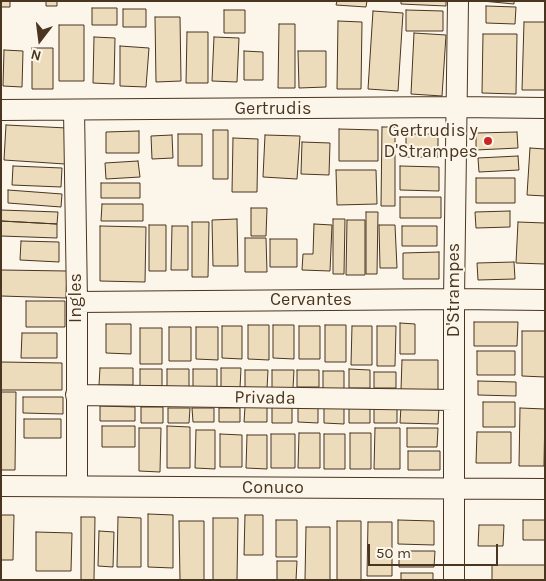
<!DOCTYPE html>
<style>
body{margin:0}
#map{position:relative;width:546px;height:581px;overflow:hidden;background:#fbf6e9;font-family:Karla,sans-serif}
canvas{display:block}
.frame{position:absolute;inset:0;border:2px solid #4a3520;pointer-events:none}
.north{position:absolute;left:15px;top:15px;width:50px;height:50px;-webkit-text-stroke:4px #fbf6e9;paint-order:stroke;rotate:195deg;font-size:14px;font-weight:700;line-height:20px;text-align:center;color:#4a3520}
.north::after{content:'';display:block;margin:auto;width:18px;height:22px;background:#4a3520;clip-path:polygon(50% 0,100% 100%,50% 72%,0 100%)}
.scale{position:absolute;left:368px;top:544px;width:130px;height:22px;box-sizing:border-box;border:2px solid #4a3520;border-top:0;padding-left:6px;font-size:15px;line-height:18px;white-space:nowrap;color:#4a3520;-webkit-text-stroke:4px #fbf6e9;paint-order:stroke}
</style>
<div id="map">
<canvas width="546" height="581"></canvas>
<div class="frame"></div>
<div class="north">N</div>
<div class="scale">50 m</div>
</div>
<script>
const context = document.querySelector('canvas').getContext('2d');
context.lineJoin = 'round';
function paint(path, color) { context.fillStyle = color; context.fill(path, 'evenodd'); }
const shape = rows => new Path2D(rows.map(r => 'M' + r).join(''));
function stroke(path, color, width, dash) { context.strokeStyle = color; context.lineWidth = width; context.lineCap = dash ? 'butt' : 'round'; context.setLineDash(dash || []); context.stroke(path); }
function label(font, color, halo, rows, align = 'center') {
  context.font = font + ' Karla,sans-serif'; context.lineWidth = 4; context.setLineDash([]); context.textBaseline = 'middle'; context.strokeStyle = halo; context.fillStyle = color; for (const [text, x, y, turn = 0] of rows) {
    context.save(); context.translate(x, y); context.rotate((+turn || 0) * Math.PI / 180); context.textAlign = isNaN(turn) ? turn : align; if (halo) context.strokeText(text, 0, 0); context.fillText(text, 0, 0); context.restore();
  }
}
const building = shape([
 [1,1,10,1,10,7,1,7,1,1],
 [46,1,57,1,57,6,46,6,46,1],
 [337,1,367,1,366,7,336,5,337,1],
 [401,1,446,1,446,6,401,4,401,1],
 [482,1,514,1,514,4,482,1],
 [486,6,516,7,515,24,486,23,486,6],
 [92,8,117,8,117,25,92,25,92,8],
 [123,9,146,9,146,27,123,27,123,9],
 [224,10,245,10,245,33,224,33,224,10],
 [406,10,443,11,443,31,406,31,406,10],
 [373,11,403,13,398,91,368,89,373,11],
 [155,17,180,17,181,81,156,82,155,17],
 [338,21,362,22,361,89,337,89,338,21],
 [524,22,545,22,545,90,522,90,524,22],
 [279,24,295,24,295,88,278,88,279,24],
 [59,25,84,25,84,81,59,81,59,25],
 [187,32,208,32,208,83,186,83,187,32],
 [414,33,446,35,442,96,411,94,414,33],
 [483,34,517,34,516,94,482,93,483,34],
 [94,37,115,38,114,84,93,83,94,37],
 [214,37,239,38,237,82,212,81,214,37],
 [120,46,149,48,146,87,120,86,120,46],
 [32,48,53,48,53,89,32,89,32,48],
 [4,50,23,51,22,87,3,86,4,50],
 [244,51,263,52,263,80,244,80,244,51],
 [298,51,326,51,326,87,299,88,298,51],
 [6,125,67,128,65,164,4,160,6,125],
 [382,127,395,127,395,206,381,206,382,127],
 [339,129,378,130,378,161,339,161,339,129],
 [213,130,228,130,228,179,213,179,213,130],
 [139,131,139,153,106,153,106,132,139,131],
 [517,132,518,148,476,150,476,133,517,132],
 [178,134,202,134,202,166,178,166,178,134],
 [406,134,438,134,438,157,406,157,406,134],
 [172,135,173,158,152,159,151,136,172,135],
 [265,135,300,136,297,179,263,177,265,135],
 [233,138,258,139,257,192,232,192,233,138],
 [302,142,330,143,329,175,301,174,302,142],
 [530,148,545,149,545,196,527,195,530,148],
 [518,156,519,170,479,172,478,158,518,156],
 [138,161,140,177,106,179,105,163,138,161],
 [13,166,62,168,61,187,12,185,13,166],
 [400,166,439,167,439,191,400,190,400,166],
 [336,170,376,170,377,204,337,205,336,170],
 [476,178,515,178,515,203,476,203,476,178],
 [101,183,140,183,140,198,101,198,101,183],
 [8,190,62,194,61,207,8,203,8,190],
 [400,197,441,197,441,218,400,218,400,197],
 [102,204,143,204,143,221,101,221,102,204],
 [251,208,267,208,266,236,251,236,251,208],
 [1,210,58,212,57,224,1,221,1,210],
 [510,211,510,227,476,228,475,212,510,211],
 [366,212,378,212,377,274,366,274,366,212],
 [237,219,238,266,213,266,212,220,237,219],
 [333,219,345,219,344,274,333,274,333,219],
 [347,220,365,220,365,275,346,275,347,220],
 [1,221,57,224,57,238,1,236,1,221],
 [192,222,209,222,208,277,192,277,192,222],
 [518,222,545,223,545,264,516,263,518,222],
 [314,224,332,225,330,271,302,270,303,254,313,254,314,224],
 [149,225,166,225,166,271,149,271,149,225],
 [379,225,395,225,397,268,380,268,379,225],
 [100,226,146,227,145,282,100,281,100,226],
 [172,226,188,226,188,270,171,270,172,226],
 [402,226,437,226,437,246,402,246,402,226],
 [245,238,266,238,267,272,245,272,245,238],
 [270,239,297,239,297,267,270,267,270,239],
 [21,241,59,242,59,262,20,260,21,241],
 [439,252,439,279,403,279,403,253,439,252],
 [514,262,515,279,478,280,477,263,514,262],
 [1,270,67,271,66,298,1,296,1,270],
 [26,301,65,301,65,327,26,327,26,301],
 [474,322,518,322,517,346,474,346,474,322],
 [400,323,415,324,415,354,400,354,400,323],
 [106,324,131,324,131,354,106,353,106,324],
 [248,325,269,325,269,360,248,359,248,325],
 [273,325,294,325,294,359,273,358,273,325],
 [325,325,346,325,346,362,325,362,325,325],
 [222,326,242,326,242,359,222,358,222,326],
 [299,326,320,326,320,359,299,359,299,326],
 [352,326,372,326,372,365,351,365,352,326],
 [377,326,396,326,395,366,377,366,377,326],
 [169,327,191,327,191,361,169,361,169,327],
 [196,327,218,327,218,360,196,359,196,327],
 [140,328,162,328,162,364,140,364,140,328],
 [522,331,545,331,545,377,522,376,522,331],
 [22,333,57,333,57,358,21,358,22,333],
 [477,351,515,351,515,375,477,375,477,351],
 [402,360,438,360,438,390,401,390,402,360],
 [1,362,62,363,62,390,1,390,1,362],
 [100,368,133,368,133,385,99,385,100,368],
 [221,368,241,368,240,388,221,388,221,368],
 [140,369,162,369,162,386,140,386,140,369],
 [167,369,189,369,189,387,167,387,167,369],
 [193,369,217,369,217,388,193,387,193,369],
 [349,369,370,370,370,388,349,388,349,369],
 [245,370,268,370,267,389,245,388,245,370],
 [272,370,294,370,293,388,272,388,272,370],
 [297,370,319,370,319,387,297,387,297,370],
 [323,371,344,371,344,389,323,389,323,371],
 [374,372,396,372,396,388,374,388,374,372],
 [478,381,516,382,516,396,478,395,478,381],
 [1,392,16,392,15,470,1,470,1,392],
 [23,397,63,397,63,414,23,413,23,397],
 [483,402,515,402,515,427,483,427,483,402],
 [100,406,135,407,135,421,100,421,100,406],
 [401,406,439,407,438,424,400,423,401,406],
 [141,407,163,407,163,423,141,423,141,407],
 [245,407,267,407,267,422,244,422,245,407],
 [272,407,292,407,292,423,272,423,272,407],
 [324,407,344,407,344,424,324,423,324,407],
 [349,407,370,408,370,423,349,423,349,407],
 [374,407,397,407,397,423,374,423,374,407],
 [168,408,190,408,189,423,168,423,168,408],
 [192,408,214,408,214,422,193,422,192,408],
 [219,408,240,408,240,422,219,422,219,408],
 [298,408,318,408,318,423,298,422,298,408],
 [520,408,545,409,544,466,519,466,520,408],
 [24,419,61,419,61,438,24,438,24,419],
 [102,426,135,426,135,447,102,447,102,426],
 [167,426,190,427,190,468,167,468,167,426],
 [139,428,161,428,160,472,139,471,139,428],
 [375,428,400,428,400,469,374,469,375,428],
 [407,428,438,428,437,447,407,447,407,428],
 [196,430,215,430,215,469,195,468,196,430],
 [477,432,511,432,511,463,476,463,477,432],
 [299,433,320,433,320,468,298,468,299,433],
 [350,433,371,433,371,469,350,469,350,433],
 [220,434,242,435,242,467,220,467,220,434],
 [271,434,295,434,295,468,271,468,271,434],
 [324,434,345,434,345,469,324,469,324,434],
 [247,435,267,435,267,469,246,468,247,435],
 [408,451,440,451,440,470,408,470,408,451],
 [148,514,173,515,173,568,148,567,148,514],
 [1,515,14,515,13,560,1,560,1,515],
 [245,515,263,515,263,555,244,555,245,515],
 [81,517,95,517,94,580,81,580,81,517],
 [118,517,141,518,141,567,117,567,118,517],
 [213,518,238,518,237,580,213,580,213,518],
 [276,520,297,520,297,557,276,557,276,520],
 [398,520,434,521,434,545,398,544,398,520],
 [523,520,545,520,545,540,523,540,523,520],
 [179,521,204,521,204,580,180,580,179,521],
 [337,521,361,521,361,580,337,580,337,521],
 [368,522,392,522,392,576,367,576,368,522],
 [479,525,504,525,503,546,478,546,479,525],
 [306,527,330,527,330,580,305,580,306,527],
 [99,531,114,532,113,567,98,566,99,531],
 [36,532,72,533,71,571,36,571,36,532],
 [399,551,435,551,434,567,399,567,399,551],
 [277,561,297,561,296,580,277,580,277,561],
 [492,565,545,565,545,580,492,580,492,565],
 [401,573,433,573,433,580,401,580,401,573]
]);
paint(building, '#ecdcbc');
stroke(building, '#4a3520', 1);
const minor = shape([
 [1,110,456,107,545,108],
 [74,110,77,302,77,486],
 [77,302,454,299,545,300],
 [76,395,454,400],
 [1,486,545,489],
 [454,580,454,299,458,1]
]);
stroke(minor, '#4a3520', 22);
stroke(minor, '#fbf6e9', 20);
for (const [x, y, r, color] of [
 [488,141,5,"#c62828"]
]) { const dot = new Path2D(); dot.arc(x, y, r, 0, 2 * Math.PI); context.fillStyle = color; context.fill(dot); stroke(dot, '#fbf6e9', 2); }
label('18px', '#4a3520', '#fbf6e9', [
 ["Gertrudis",273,109],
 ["D'Strampes",454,290,-90],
 ["Ingles",76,298,-90],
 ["Cervantes",311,300],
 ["Privada",265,398,1],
 ["Conuco",273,488]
]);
label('18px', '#4a3520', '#fbf6e9', [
 ["Gertrudis y",478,131],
 ["D'Strampes",478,152]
], 'right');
</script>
